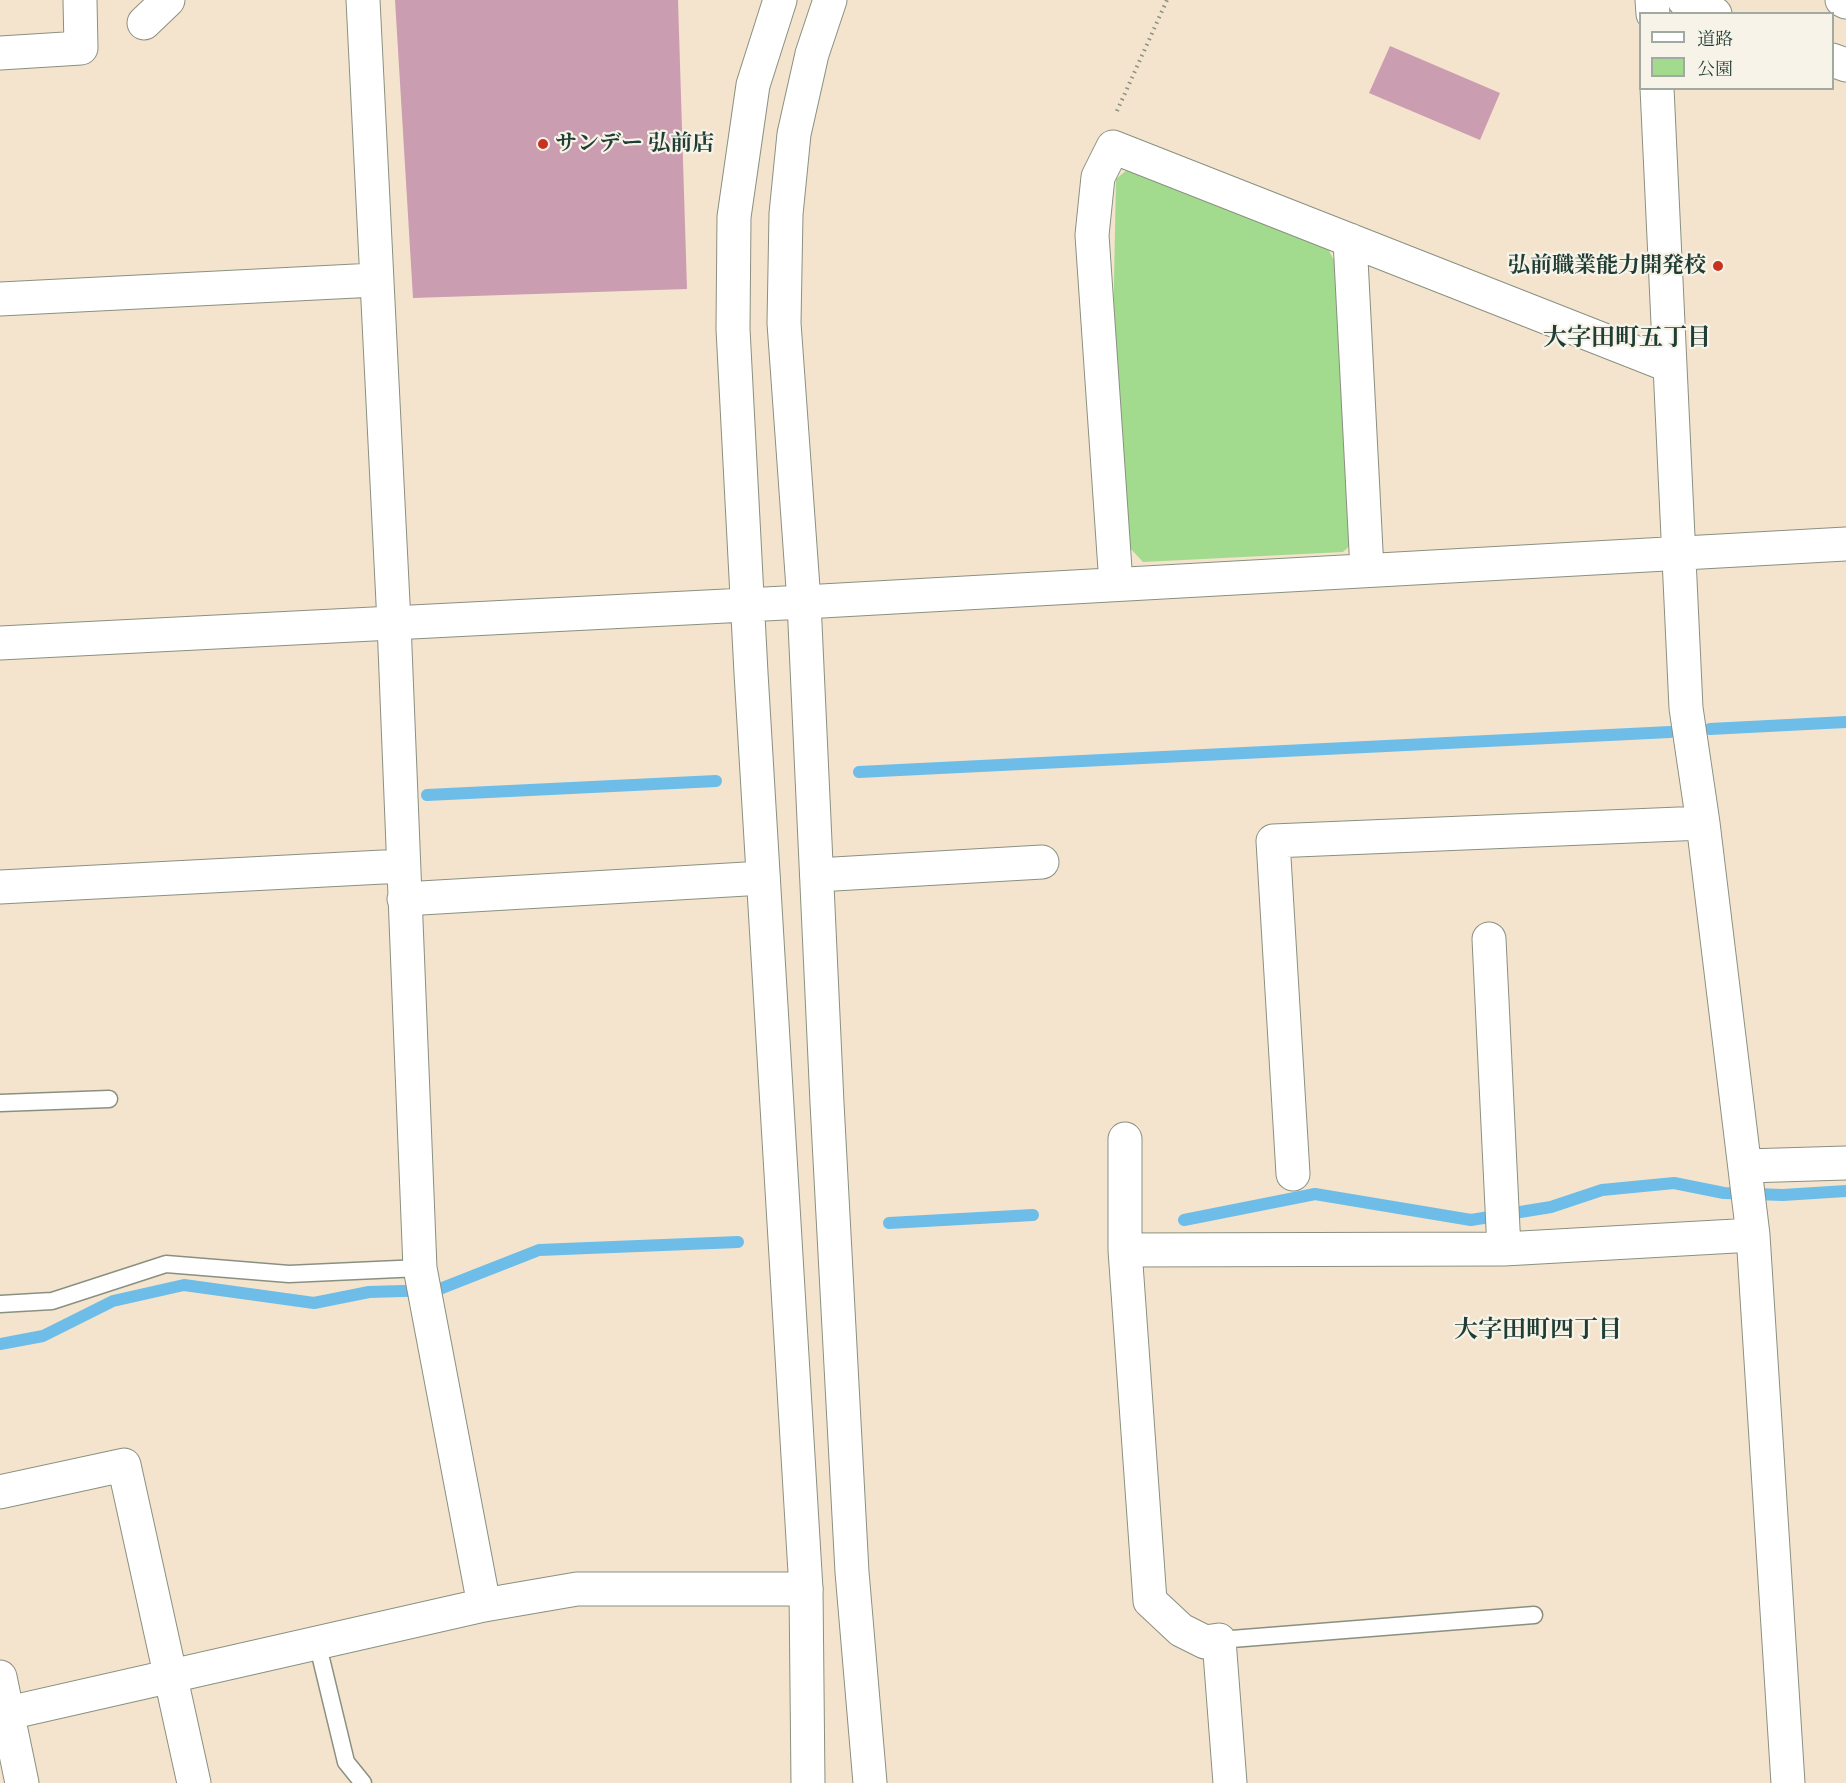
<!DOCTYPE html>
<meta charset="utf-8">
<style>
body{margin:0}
#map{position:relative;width:1846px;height:1783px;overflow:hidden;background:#f4e4cd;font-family:"EB Garamond","Noto Serif JP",serif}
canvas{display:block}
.legend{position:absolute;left:1639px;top:12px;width:195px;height:78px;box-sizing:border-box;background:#f7f3e8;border:2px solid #a1aaa0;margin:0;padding:8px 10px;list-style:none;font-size:18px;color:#1f3d34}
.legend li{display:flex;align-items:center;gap:12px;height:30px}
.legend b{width:30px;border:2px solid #a1aaa0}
</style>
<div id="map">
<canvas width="1846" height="1783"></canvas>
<ul class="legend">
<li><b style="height:8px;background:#fff"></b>道路</li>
<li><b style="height:16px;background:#a2db8e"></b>公園</li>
</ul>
</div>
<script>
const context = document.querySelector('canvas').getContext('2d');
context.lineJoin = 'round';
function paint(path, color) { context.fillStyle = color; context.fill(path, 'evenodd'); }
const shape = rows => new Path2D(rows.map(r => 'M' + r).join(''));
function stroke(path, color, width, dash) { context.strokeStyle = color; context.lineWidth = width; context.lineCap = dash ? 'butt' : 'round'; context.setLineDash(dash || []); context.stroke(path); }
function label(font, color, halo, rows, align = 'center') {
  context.font = font + ' "EB Garamond","Noto Serif JP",serif'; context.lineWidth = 4.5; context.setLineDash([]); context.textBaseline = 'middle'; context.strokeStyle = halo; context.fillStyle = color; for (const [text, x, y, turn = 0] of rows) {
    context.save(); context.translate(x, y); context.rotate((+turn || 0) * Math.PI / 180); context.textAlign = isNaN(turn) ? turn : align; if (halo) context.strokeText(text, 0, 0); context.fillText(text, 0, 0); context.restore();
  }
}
paint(shape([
 [1128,169,1327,247,1337,266,1356,540,1343,552,1143,562,1128,546,1113,331,1116,179]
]), '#a2db8e');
stroke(shape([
 [1710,729,1846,722],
 [859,772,1670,732],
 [427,795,716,781],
 [1184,1220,1315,1194,1471,1220,1551,1207,1602,1190,1674,1183,1724,1193,1783,1195,1846,1191],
 [889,1223,1033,1215],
 [0,1344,43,1336,113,1301,184,1285,314,1303,369,1292,437,1290,539,1250,738,1242]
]), '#6dbde8', 12);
paint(shape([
 [395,0,678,0,687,289,413,298],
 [1390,46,1500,93,1480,140,1369,93]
]), '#cb9db1');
const service = shape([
 [0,1103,109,1099],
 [0,1304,52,1301,166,1264,289,1274,420,1268],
 [1219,1640,1534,1615],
 [317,1642,346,1762,363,1783]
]);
const minor = shape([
 [363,0,394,623,420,1268,484,1605],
 [1652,0,1653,14],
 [144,23,168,0],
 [0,53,81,48,80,0],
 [1657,88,1686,708,1703,823,1753,1235,1788,1783],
 [1350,240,1367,570],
 [0,299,375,280],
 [1116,584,1092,235,1098,177,1113,147,1670,366],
 [804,602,1846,544],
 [817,875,1042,862],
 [0,887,402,866],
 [404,899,763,878],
 [1489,939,1504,1249],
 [1125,1139,1125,1250,1150,1601,1181,1630,1205,1642,1219,1640,1230,1783],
 [1746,1166,1846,1163],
 [1293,1174,1273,841,1703,823],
 [1125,1250,1504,1249,1753,1235],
 [0,1492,124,1465,194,1783],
 [0,1677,22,1783],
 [0,1715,484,1605,577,1589,806,1589]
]);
const tertiary = shape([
 [780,0,753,85,734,217,733,329,751,673,806,1589,808,1783],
 [830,0,812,54,794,134,786,214,784,323,804,602,827,1103,852,1572,870,1783],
 [1684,0,1715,14],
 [1842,0,1846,2],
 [1832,60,1846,65],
 [0,643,804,602]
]);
stroke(service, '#8a9080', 19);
stroke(minor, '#8a9080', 35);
stroke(tertiary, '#8a9080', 35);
stroke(shape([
 [1117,111,1167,0]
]), '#8a9080', 4, [1.5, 4.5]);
stroke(service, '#fff', 16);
stroke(minor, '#fff', 33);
stroke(tertiary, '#fff', 33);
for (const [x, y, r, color] of [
 [543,144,6,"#c8321e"],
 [1718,266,6,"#c8321e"]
]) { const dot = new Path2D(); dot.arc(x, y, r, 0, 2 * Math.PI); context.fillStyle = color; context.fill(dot); stroke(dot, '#f7f3e8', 2); }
label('bold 22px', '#1f3d34', '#f7f3e8', [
 ["サンデー 弘前店",555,144],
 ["弘前職業能力開発校",1706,266,"right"]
], 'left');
label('bold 24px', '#1f3d34', '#f7f3e8', [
 ["大字田町五丁目",1627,338],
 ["大字田町四丁目",1538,1330]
]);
</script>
